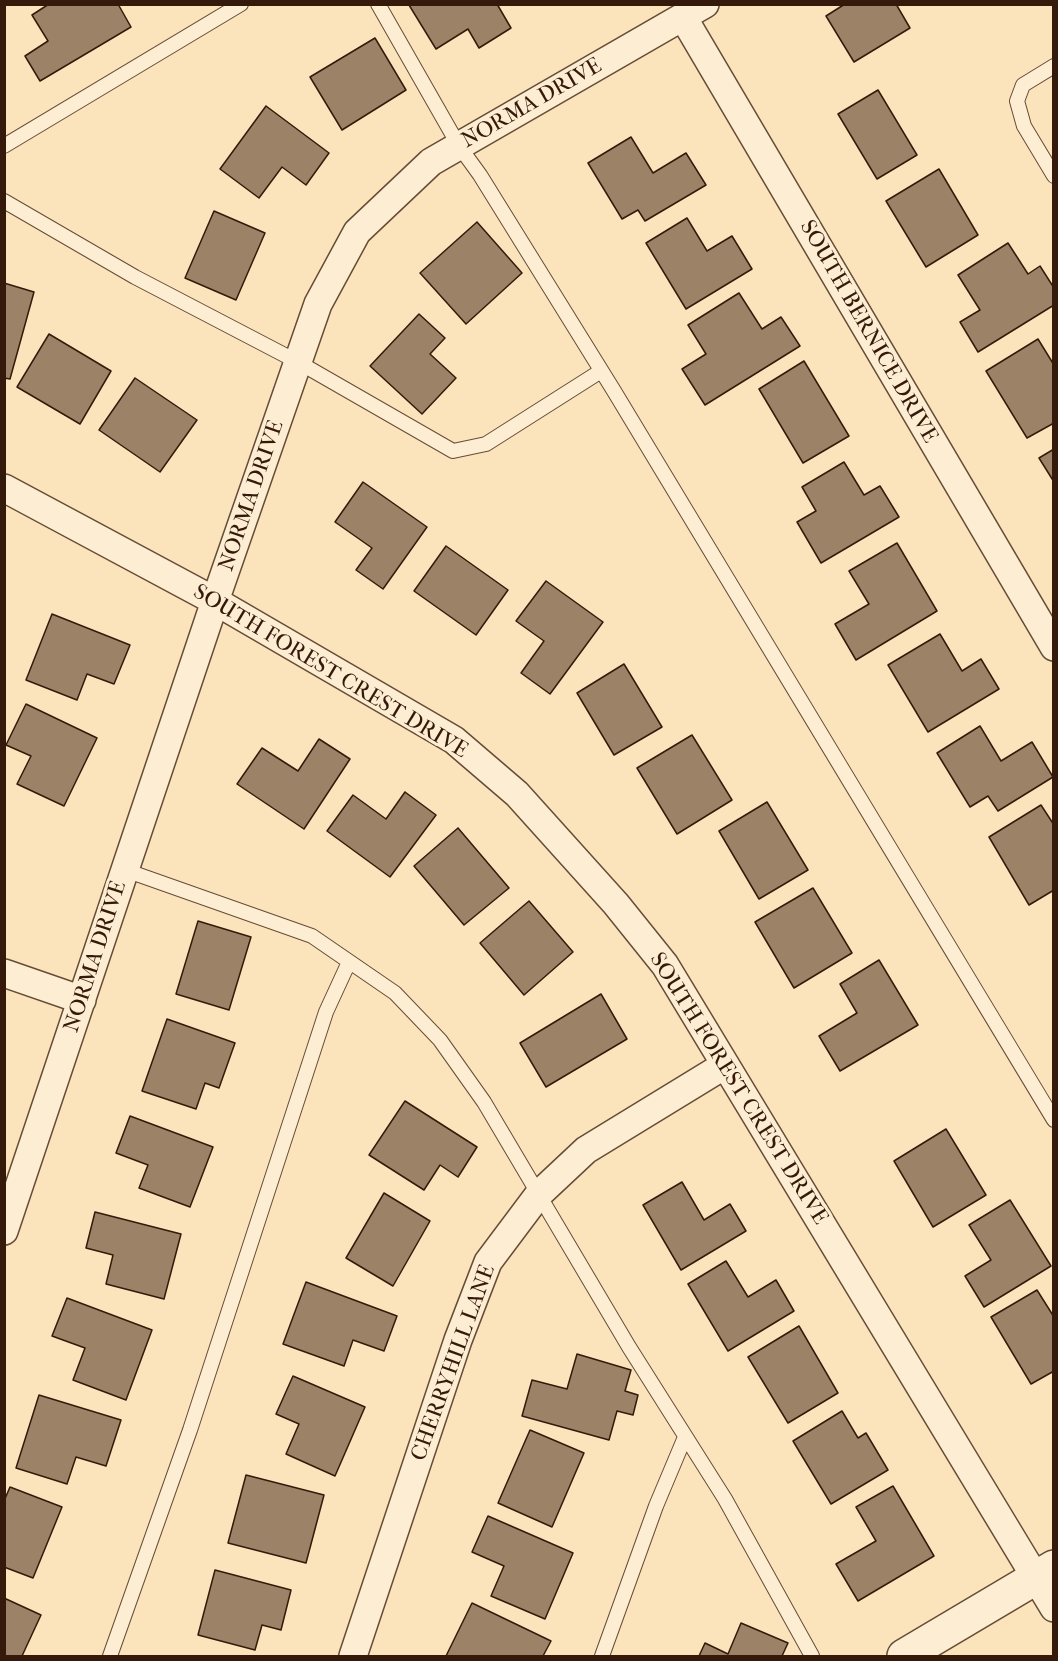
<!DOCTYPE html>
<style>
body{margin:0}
#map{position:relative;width:1058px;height:1661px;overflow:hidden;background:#fbe3bb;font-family:"IM FELL French Canon",serif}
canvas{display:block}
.frame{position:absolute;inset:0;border:6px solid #35190a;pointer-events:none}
</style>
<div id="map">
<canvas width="1058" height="1661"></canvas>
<div class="frame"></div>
</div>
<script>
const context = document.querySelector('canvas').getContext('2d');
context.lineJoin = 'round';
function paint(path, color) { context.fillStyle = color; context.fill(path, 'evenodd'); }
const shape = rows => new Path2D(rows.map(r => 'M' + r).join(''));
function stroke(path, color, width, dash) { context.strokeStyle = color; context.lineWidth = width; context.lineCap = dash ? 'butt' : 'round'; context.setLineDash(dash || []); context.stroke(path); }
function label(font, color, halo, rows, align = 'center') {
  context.font = font + ' "IM FELL French Canon",serif'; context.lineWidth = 6; context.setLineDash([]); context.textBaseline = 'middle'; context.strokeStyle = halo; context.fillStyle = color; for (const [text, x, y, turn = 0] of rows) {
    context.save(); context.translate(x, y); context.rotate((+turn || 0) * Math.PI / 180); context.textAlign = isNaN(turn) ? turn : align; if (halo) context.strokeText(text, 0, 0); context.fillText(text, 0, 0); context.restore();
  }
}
const building = shape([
 [49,4,118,4,131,27,40,81,25,56,48,41,32,15,49,4],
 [497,4,511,28,479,48,468,29,436,49,409,5,497,4],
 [845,4,896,4,910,28,854,62,826,16,845,4],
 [375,38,406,90,342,130,310,77,375,38],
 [878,90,917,155,877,179,838,114,878,90],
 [266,106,329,153,306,185,282,167,259,198,220,169,266,106],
 [631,137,653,173,686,153,706,185,645,221,638,210,622,219,588,163,631,137],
 [939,169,978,235,926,267,886,201,939,169],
 [214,211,265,233,236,300,185,278,214,211],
 [687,218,707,251,732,236,752,269,686,309,646,243,687,218],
 [477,222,522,273,466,324,420,273,477,222],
 [1008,243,1028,274,1040,266,1054,288,1054,305,978,352,960,322,980,310,958,275,1008,243],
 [4,283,34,292,10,379,4,378,4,283],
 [739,293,762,329,781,317,800,346,705,405,682,369,706,354,688,325,739,293],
 [419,314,445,338,430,354,456,378,422,414,370,366,419,314],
 [49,334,111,371,80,424,17,387,49,334],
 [1038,339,1054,365,1054,423,1027,438,986,371,1038,339],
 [804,361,849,436,803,463,759,389,804,361],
 [135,378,197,420,160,472,99,430,135,378],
 [1054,449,1054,482,1039,458,1054,449],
 [844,462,864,495,880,486,899,517,821,563,797,522,816,511,802,487,844,462],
 [363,482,427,527,383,589,356,570,372,548,335,522,363,482],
 [897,543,937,611,856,660,835,624,869,604,849,571,897,543],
 [446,546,508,590,476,635,414,591,446,546],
 [546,581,603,622,550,694,521,673,544,641,516,621,546,581],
 [52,614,130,645,114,684,87,674,77,700,26,680,52,614],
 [940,634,962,671,981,659,999,689,928,732,888,665,940,634],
 [624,664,662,727,614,755,577,693,624,664],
 [26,704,97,738,64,806,17,784,31,756,6,745,26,704],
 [980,726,1001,761,1032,742,1053,777,998,811,988,796,970,807,937,753,980,726],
 [692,735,732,800,677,834,637,768,692,735],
 [319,739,350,759,304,829,237,784,262,748,298,771,319,739],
 [405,792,436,815,390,877,327,831,353,795,386,819,405,792],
 [767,802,808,870,759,899,719,831,767,802],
 [1041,805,1054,825,1054,890,1029,905,989,837,1041,805],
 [458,828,509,888,464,925,414,866,458,828],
 [813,888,852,953,794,988,755,922,813,888],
 [529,901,573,952,524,995,480,943,529,901],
 [198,921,251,937,229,1010,176,994,198,921],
 [879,960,918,1025,840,1071,819,1036,857,1013,840,984,879,960],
 [601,994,627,1039,546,1087,520,1043,601,994],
 [167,1019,235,1043,219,1088,205,1083,196,1109,142,1091,167,1019],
 [405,1101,477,1147,458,1177,440,1165,424,1190,369,1155,405,1101],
 [130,1116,213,1147,190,1207,139,1188,148,1165,116,1153,130,1116],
 [946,1129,986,1195,933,1227,894,1161,946,1129],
 [682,1182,704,1220,730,1204,746,1231,681,1270,643,1205,682,1182],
 [384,1193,430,1221,393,1286,346,1258,384,1193],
 [1010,1200,1051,1266,984,1307,965,1276,991,1260,969,1225,1010,1200],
 [95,1212,181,1234,164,1299,106,1284,113,1255,86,1248,95,1212],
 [726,1261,748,1297,776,1280,794,1311,728,1351,688,1284,726,1261],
 [306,1282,397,1316,384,1351,353,1340,344,1366,283,1344,306,1282],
 [1037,1290,1054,1317,1054,1371,1031,1384,991,1317,1037,1290],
 [67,1298,152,1330,126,1400,73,1380,85,1348,52,1336,67,1298],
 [799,1326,838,1393,788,1423,748,1357,799,1326],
 [577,1354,631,1370,625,1391,638,1395,633,1415,617,1411,609,1440,522,1416,532,1380,567,1389,577,1354],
 [293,1376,365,1407,335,1476,286,1454,299,1424,276,1414,293,1376],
 [39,1395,121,1420,106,1466,76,1457,67,1484,16,1468,39,1395],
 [842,1411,858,1438,866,1433,888,1470,831,1504,793,1441,842,1411],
 [530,1430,584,1453,552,1527,498,1503,530,1430],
 [246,1475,324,1495,306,1563,228,1543,246,1475],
 [893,1486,934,1556,858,1601,836,1564,876,1541,856,1507,893,1486],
 [10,1487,62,1507,33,1578,4,1567,4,1501,10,1487],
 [488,1516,573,1553,545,1619,491,1596,504,1566,472,1552,488,1516],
 [215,1570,291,1590,281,1630,262,1625,255,1650,198,1635,215,1570],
 [4,1598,41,1615,22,1656,4,1656,4,1598],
 [472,1603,551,1641,543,1656,446,1656,472,1603],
 [741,1623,788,1643,782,1656,699,1656,705,1643,728,1654,741,1623]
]);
paint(building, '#9c8266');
stroke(building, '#35190a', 1.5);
const service = shape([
 [378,4,459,146,480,175,614,391,1054,1120],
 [1054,66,1023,85,1017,101,1024,126,1054,176],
 [4,146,241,4],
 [4,201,135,277,298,362,453,451,486,444,601,371],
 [125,870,312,936,395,993,440,1040,484,1102,629,1347,725,1499,812,1656],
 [110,1656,190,1430,326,1012,349,962],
 [602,1656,656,1506,685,1437]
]);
const minor = shape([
 [683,17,1054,647],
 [4,488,215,601,454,740,517,794,616,904,665,965,1054,1608],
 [4,973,82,1000],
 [4,1231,215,601,318,304,357,232,431,162,705,4],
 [353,1656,458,1340,488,1262,539,1194,586,1150,725,1065]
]);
const tertiary = shape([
 [904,1656,1054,1567]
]);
stroke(service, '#664c36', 16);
stroke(minor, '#664c36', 30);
stroke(tertiary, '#664c36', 36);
stroke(service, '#fcedd3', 14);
stroke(minor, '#fcedd3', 27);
stroke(tertiary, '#fcedd3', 33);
label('22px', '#35190a', '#fcedd3', [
 ["NORMA DRIVE",532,104,-30],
 ["SOUTH BERNICE DRIVE",868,332,60],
 ["NORMA DRIVE",252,496,-71],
 ["SOUTH FOREST CREST DRIVE",330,672,31],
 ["NORMA DRIVE",96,957,-72],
 ["SOUTH FOREST CREST DRIVE",738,1089,58],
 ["CHERRYHILL LANE",454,1363,-70]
]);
</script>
